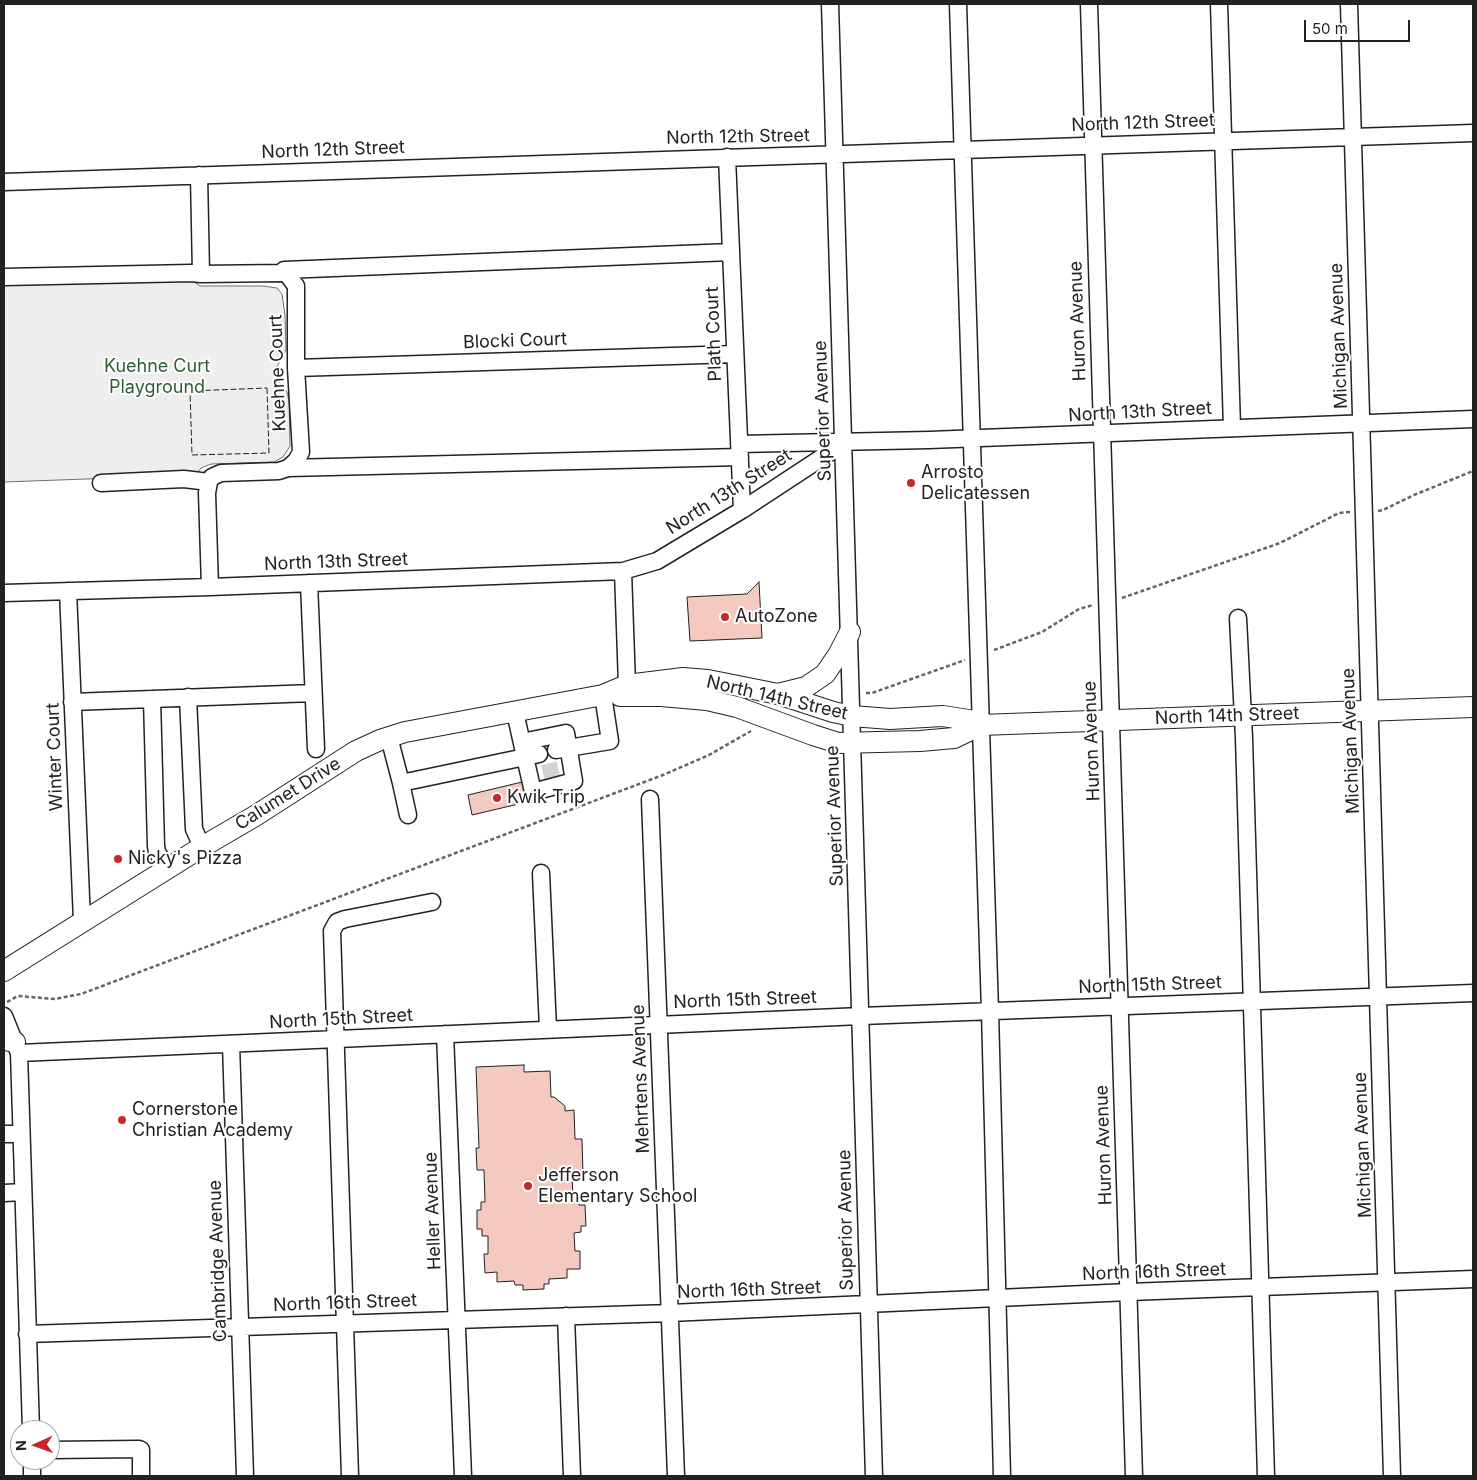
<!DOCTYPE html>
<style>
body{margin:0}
#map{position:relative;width:1477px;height:1480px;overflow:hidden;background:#fff;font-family:Inter,sans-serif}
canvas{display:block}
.frame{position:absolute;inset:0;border:5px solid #222;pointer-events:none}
.north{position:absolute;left:10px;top:1420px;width:50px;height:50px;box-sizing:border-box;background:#fff;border:1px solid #a7a7a7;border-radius:50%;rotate:268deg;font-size:14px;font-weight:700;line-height:20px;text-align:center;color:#222}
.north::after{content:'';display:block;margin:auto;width:18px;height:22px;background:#c62828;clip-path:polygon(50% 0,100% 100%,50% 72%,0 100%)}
.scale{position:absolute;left:1304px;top:20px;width:106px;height:22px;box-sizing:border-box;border:2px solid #222;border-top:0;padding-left:6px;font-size:15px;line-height:18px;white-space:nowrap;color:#222;-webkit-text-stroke:4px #fff;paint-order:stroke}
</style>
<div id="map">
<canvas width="1477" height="1480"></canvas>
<div class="frame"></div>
<div class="north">N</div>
<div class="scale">50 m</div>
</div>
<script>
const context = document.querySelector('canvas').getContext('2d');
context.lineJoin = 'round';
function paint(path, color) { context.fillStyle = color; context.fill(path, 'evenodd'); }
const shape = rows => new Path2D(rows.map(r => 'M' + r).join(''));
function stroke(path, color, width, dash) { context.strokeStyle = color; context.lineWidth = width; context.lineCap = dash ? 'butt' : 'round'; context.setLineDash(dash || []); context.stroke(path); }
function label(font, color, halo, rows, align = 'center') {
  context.font = font + ' Inter,sans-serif'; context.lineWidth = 4; context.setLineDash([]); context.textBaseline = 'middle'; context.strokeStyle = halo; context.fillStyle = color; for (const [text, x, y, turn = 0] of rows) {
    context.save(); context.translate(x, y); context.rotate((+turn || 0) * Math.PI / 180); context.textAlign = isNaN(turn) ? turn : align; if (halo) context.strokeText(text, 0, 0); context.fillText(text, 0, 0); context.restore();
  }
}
const green = shape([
 [187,277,200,286,263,286,277,288,282,294,285,315,286,350,275,370,277,379,287,392,289,401,290,446,283,457,274,462,211,464,201,468,196,475,4,482,4,283,187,277]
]);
paint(green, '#eee');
stroke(green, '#6f6f6f', 1);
const building = shape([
 [759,582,762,638,690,641,687,597,747,594,759,582],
 [522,782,527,802,472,815,468,795,522,782],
 [524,1065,524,1072,550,1071,551,1097,554,1097,565,1106,565,1111,574,1110,575,1139,582,1139,583,1174,572,1174,573,1198,578,1198,579,1205,585,1205,586,1226,581,1226,581,1232,574,1233,575,1251,580,1251,580,1269,567,1269,567,1278,549,1279,549,1284,544,1284,544,1289,523,1290,523,1285,515,1285,514,1281,497,1282,497,1272,485,1273,484,1254,488,1254,488,1236,482,1236,482,1229,477,1229,477,1210,481,1210,481,1202,485,1202,484,1170,477,1170,476,1148,479,1148,476,1067,524,1065]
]);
paint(building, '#f3c9c0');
stroke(building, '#222', 1);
stroke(shape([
 [543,773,560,769]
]), '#d3d3d3', 16, [16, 8]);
const minor = shape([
 [830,4,874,1476],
 [958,4,990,1011,1002,1476],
 [1089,4,1134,1476],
 [1219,4,1232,428],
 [1349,4,1392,1476],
 [727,157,742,510],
 [199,175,201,274,282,273,284,270,296,286,296,368,301,452,296,461,288,468,279,471,221,473,212,477,209,482,207,493,210,587],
 [4,182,1473,133],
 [284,270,731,252],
 [4,277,191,273,201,274],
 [296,368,735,354],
 [739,444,929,440,1473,419],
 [288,468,740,457],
 [101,483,184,479,209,482],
 [623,571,627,685],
 [309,583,316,749],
 [68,591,82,921],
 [4,593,210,587,623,571,657,561,742,510,844,443],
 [1238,618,1244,738,1266,1476],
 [188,697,194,829,202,847],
 [152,699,156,846,157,852,167,868],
 [72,702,313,693],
 [515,712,525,757,539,754],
 [389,737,401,783,525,757,533,792,574,781,566,733,522,742],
 [556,750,610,741,603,695],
 [401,783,408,815],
 [650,799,676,1476],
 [541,873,548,1029],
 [4,1016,19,1053,31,1430],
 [445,1034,463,1476],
 [231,1044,245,1476],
 [19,1053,861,1016,1473,993],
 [4,1134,21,1134],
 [4,1193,23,1192],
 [566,1316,572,1476],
 [27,1334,670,1313,1129,1292,1473,1279],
 [50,1450,139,1449,141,1450,141,1476],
 [32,1460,32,1476],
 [350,1476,332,931,337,922,345,919,432,902]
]);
const major = shape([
 [778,694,806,687,825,674,838,655,850,632],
 [620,696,661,696,707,700,737,707,813,735,838,743,920,741,954,738,981,725,1473,707],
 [4,971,202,847,255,816,356,751,380,740,405,732,603,695,627,685,683,678,708,680,778,694,833,712,852,716,890,719,943,716,975,721,981,725],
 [4,1040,15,1042]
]);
stroke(minor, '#222', 19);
stroke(major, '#222', 22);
stroke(shape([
 [1378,511,1383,510,1414,495,1473,471],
 [1122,598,1280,543,1339,513,1350,512],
 [994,650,1042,632,1079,609,1093,605],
 [866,693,872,693,965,660],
 [7,1002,18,996,55,999,81,994,663,775,709,755,751,731]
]), '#646464', 2.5, [4, 2.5]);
stroke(minor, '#fff', 16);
stroke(major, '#fff', 20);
stroke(shape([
 [267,388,269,453,192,455,190,391,267,388]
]), '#222', 1, [6, 2.5]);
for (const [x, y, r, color] of [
 [911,483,5,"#c62828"],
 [725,617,5,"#c62828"],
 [497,798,5,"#c62828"],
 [118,859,5,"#c62828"],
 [122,1120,5,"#c62828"],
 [528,1186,5,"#c62828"]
]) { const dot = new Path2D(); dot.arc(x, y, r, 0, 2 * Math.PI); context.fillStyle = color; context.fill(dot); stroke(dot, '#fff', 2); }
label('18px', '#222', '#fff', [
 ["North 12th Street",1143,123,-2],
 ["North 12th Street",738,137,-1],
 ["North 12th Street",333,150,-2],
 ["Huron Avenue",1078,321,-92],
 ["Plath Court",714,334,-92],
 ["Michigan Avenue",1339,336,-92],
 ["Blocki Court",515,341,-2],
 ["Kuehne Court",278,373,-92],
 ["Superior Avenue",823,411,-92],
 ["North 13th Street",1140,412,-3],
 ["North 13th Street",729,492,-32],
 ["North 13th Street",336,562,-2],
 ["North 14th Street",777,698,13],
 ["North 14th Street",1227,716,-2],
 ["Huron Avenue",1092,741,-92],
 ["Michigan Avenue",1351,741,-92],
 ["Winter Court",55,757,-92],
 ["Calumet Drive",288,794,-32],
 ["Superior Avenue",835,816,-92],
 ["North 15th Street",1150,985,-2],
 ["North 15th Street",745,1000,-2],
 ["North 15th Street",341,1019,-3],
 ["Mehrtens Avenue",641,1079,-92],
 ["Huron Avenue",1104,1145,-92],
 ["Michigan Avenue",1363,1145,-92],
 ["Heller Avenue",433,1211,-92],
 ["Superior Avenue",846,1220,-91],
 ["Cambridge Avenue",218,1261,-92],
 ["North 16th Street",1154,1272,-2],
 ["North 16th Street",749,1290,-2],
 ["North 16th Street",345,1303,-2]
]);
label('18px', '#2f5e38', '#fff', [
 ["Kuehne Curt",157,367],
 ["Playground",157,388]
]);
label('18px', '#222', '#fff', [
 ["Arrosto",921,473],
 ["Delicatessen",921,494],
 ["AutoZone",735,617],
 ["Kwik Trip",507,798],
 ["Nicky's Pizza",128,859],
 ["Cornerstone",132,1110],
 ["Christian Academy",132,1131],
 ["Jefferson",538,1176],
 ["Elementary School",538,1197]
], 'left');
</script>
